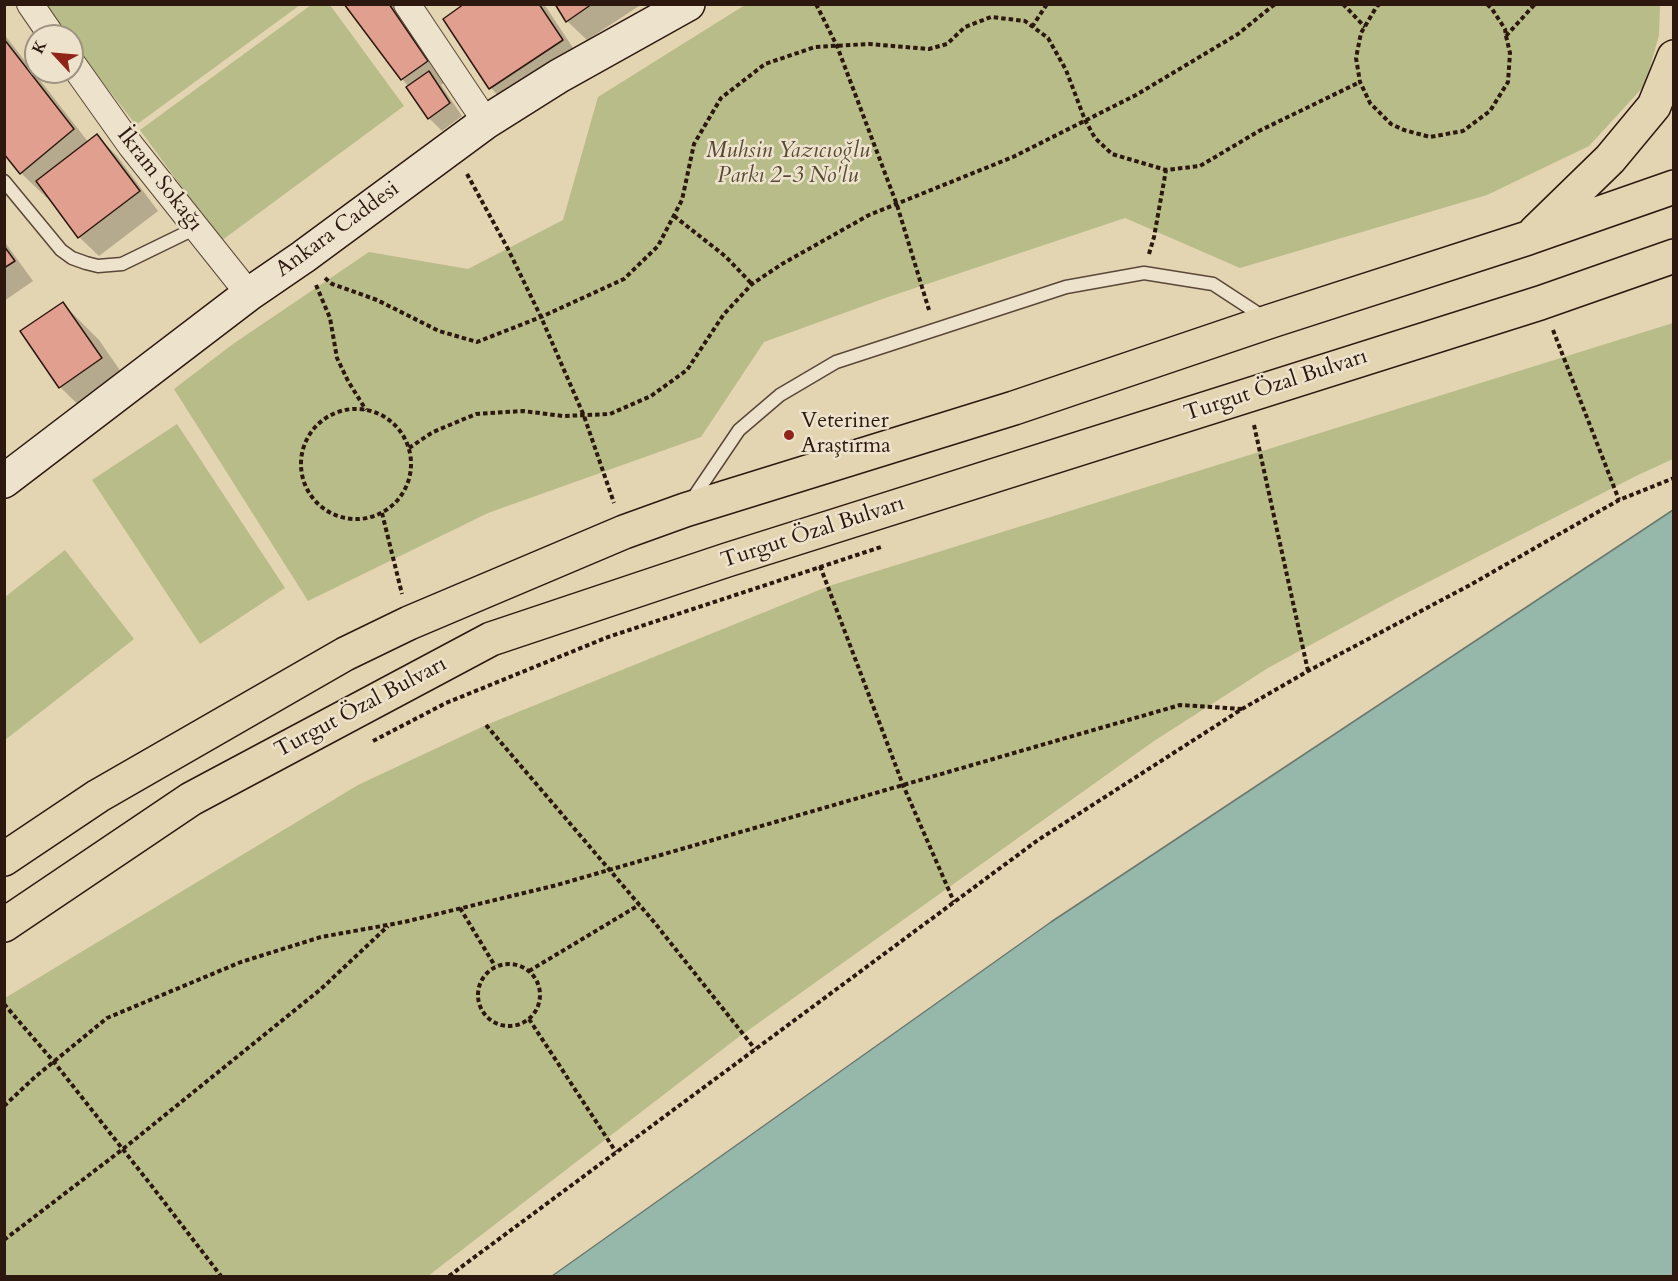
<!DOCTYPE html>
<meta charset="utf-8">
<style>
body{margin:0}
#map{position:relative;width:1678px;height:1281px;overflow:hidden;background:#e3d4b2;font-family:Cardo,serif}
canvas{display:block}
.frame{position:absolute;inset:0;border:6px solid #2d180f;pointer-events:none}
.north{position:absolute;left:24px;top:24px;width:60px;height:60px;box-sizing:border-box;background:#ede3cd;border:2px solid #a09281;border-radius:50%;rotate:296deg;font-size:16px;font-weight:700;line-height:24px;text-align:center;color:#2d180f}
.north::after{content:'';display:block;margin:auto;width:21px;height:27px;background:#8f2418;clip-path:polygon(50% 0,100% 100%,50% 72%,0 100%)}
</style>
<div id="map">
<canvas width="1678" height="1281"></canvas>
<div class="frame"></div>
<div class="north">K</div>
</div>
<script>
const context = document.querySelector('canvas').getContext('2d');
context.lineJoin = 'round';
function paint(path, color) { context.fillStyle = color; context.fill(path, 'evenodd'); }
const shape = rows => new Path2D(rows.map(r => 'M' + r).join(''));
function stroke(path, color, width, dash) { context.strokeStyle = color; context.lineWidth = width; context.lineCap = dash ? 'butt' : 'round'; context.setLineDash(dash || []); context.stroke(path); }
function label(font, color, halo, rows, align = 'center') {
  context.font = font + ' Cardo,serif'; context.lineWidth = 5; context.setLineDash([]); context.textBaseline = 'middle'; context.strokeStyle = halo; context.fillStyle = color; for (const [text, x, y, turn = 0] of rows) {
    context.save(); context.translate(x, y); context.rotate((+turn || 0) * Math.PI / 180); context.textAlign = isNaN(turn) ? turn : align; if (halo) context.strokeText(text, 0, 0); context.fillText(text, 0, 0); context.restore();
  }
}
paint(shape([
 [42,5,300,5,136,125,72,43,72,36,67,36],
 [311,5,330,5,404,106,221,241,140,130],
 [745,5,1660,5,1659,35,1645,85,1589,146,1487,195,1240,268,1125,218,888,297,764,342,701,437,488,513,308,601,174,389,233,344,369,252,468,269,563,220,598,97],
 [1673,323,1673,459,1638,475,1395,599,1268,668,1154,741,736,1039,428,1276,5,1276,5,998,358,785,486,725,829,586],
 [177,424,285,588,200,644,92,480],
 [65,550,134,639,5,740,5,597]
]), '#b8bc89');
const water = shape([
 [1673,510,1673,1276,552,1276,1051,922,1673,510]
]);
paint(water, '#95b8ab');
stroke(water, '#6b786d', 1.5);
paint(shape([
 [346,4,393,4,446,81,441,85,462,116,442,131,429,118,409,87,402,79],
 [467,4,544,4,581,60,510,108,491,88,445,19],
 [557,4,638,4,639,6,587,40,567,21],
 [4,34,89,143,97,136,117,156,158,211,99,256,79,237,49,196,47,198,21,173,4,151],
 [4,241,33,281,4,301],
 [63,304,99,340,137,395,97,423,60,387]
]), '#0003');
const building = shape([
 [344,4,389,4,428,61,401,80,344,4],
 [464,4,539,4,563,40,489,89,443,19,464,4],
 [555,4,592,4,566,22,555,4],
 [4,39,74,129,20,174,4,154,4,39],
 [429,71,450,103,428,119,406,87,429,71],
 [97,134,140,191,78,238,36,181,97,134],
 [4,246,15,261,4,268,4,246],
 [63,302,102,358,59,388,20,331,63,302]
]);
paint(building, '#e19f8f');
stroke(building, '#2d180f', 1.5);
const lane = shape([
 [4,181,61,250,72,258,86,263,98,266,122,264,196,228],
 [691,501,739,430,780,395,836,362,1066,287,1144,273,1213,284,1265,318]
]);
const street = shape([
 [30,4,52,36],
 [407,4,486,122],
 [72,63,131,146,249,294]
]);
const secondary = shape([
 [4,481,249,294,303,257,486,122,559,76,688,4]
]);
const highway = shape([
 [1535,232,1610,159,1654,106,1674,57],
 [4,859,98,796,345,654,409,623,624,532,685,510,1014,408,1271,321,1528,238,1674,187],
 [4,925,191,799,491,639,727,560,1540,303,1674,256]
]);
stroke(lane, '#5a4738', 15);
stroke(street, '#5a4738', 28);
stroke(secondary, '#2d180f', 36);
stroke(highway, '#2d180f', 36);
stroke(shape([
 [816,4,837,46,897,205,929,310],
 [1343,4,1365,27],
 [1380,4,1377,6,1361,33,1356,58,1360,82,1370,103,1391,124,1404,130,1430,137,1463,131,1490,111,1508,82,1510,53,1506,36,1505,29,1492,9,1487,4],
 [1032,27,1047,4],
 [1506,36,1535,4],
 [467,174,508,249,541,317,584,416,614,503],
 [674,216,725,256,752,284],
 [1149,254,1154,237,1166,170],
 [325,278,332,284,377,300,439,331,477,342,541,317,624,279,658,246,682,200,694,144,721,98,765,64,815,47,869,44,929,49,947,44,965,27,991,17,1025,21,1048,38,1066,70,1085,120,1095,138,1112,154,1166,170,1200,166,1259,131,1360,82],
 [316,285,330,318,337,358,348,381,366,410],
 [1553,330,1619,500],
 '301 464a55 55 0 1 1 110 0a55 55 0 1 1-110 0Z',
 [1254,425,1308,671],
 [409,448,433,432,476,414,523,411,563,416,610,414,651,396,687,370,724,314,752,284,782,264,869,215,1013,157,1136,95,1238,34,1275,4],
 [382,513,402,594],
 [820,566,903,785,954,902],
 [486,725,654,922,755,1049],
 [373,741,446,703,608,637,881,547],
 [460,908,495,966],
 '478 995a31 31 0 1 1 62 0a31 31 0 1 1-62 0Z',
 [529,971,639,905],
 [4,1004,54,1062,151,1185,221,1276],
 [529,1019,616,1152],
 [4,1106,35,1077,107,1018,241,962,321,937,404,922,557,885,1180,705,1242,709],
 [4,1240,123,1149,321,989,388,926],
 [449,1276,1038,840,1242,709,1308,671,1470,585,1619,500,1674,478]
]), '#2d180f', 4, [4.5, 3]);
stroke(lane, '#ede3cd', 12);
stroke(street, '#ede3cd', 26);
stroke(secondary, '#ede3cd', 33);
stroke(highway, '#e3d4b2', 33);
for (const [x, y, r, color] of [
 [789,435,6,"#8f2418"]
]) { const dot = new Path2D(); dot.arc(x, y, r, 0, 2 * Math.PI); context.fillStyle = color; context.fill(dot); stroke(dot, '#ede3cd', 2); }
label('italic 22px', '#574934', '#ede3cd', [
 ["Muhsin Yazıcıoğlu",788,152],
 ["Parkı 2-3 No'lu",788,177]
]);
label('22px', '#2d180f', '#ede3cd', [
 ["İkram Sokağı",159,180,52],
 ["Ankara Caddesi",338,230,-36],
 ["Turgut Özal Bulvarı",1276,386,-18],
 ["Turgut Özal Bulvarı",813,533,-18],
 ["Turgut Özal Bulvarı",361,708,-28]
]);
label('22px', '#2d180f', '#ede3cd', [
 ["Veteriner",801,422],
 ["Araştırma",801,447]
], 'left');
</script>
